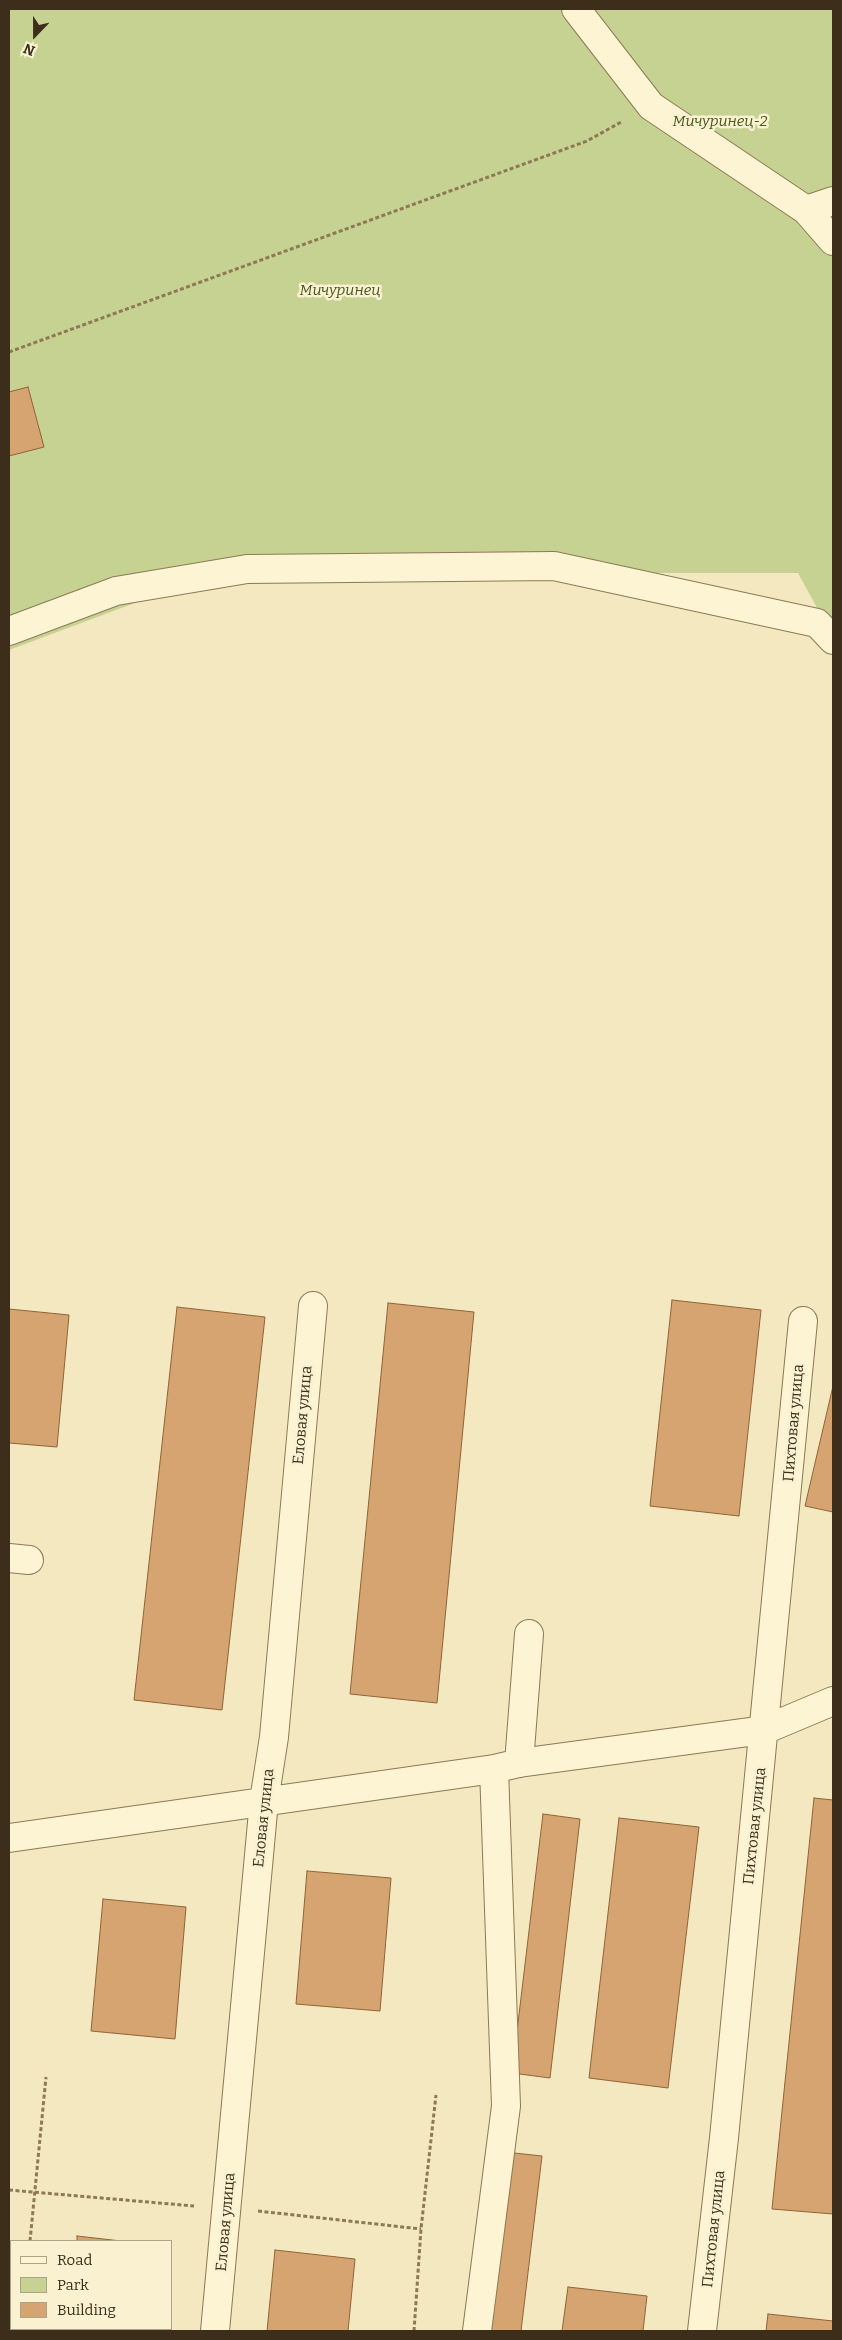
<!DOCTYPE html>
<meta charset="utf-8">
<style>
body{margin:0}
#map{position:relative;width:842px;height:2340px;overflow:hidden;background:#f3e8bf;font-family:Bitter,serif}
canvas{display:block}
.frame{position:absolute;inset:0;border:10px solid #3c2e1b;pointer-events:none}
.legend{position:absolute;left:10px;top:2240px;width:162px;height:90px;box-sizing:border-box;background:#f9f1d0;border:1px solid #ada388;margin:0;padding:6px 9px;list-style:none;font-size:15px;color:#3c2e1b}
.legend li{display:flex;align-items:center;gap:10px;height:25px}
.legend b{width:25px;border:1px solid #ada388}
.north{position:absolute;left:10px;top:10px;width:50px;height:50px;-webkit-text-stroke:4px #f9f1d0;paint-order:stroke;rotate:202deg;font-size:14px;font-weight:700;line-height:20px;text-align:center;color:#3c2e1b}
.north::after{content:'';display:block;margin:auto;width:18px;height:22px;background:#3c2e1b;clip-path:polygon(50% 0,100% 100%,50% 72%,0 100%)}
</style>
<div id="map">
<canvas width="842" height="2340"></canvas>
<div class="frame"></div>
<ul class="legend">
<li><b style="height:6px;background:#fcf4d3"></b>Road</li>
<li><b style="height:14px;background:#c5d292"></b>Park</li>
<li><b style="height:14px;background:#d5a471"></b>Building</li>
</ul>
<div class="north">N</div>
</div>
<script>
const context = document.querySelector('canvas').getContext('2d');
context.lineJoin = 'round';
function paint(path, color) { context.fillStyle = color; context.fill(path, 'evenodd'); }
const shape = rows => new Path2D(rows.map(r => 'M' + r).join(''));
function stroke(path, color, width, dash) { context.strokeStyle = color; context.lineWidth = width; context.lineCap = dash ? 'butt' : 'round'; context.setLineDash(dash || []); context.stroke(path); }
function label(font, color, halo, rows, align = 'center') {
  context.font = font + ' Bitter,serif'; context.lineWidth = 5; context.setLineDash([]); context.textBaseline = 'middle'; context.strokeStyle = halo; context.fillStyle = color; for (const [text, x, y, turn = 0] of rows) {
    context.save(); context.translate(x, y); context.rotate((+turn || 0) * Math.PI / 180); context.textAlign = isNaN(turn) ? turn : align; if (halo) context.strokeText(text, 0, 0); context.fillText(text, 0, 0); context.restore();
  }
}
paint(shape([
 [9,9,833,9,833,637,798,573,215,573,9,650]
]), '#c5d292');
const building = shape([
 [28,387,44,447,9,456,9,392,28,387],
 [672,1300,761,1310,739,1516,650,1506,672,1300],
 [388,1303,474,1312,437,1703,350,1694,388,1303],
 [177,1307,265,1317,222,1710,134,1700,177,1307],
 [9,1309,69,1315,57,1447,9,1443,9,1309],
 [833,1386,833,1512,805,1506,833,1386],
 [814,1798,833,1800,833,2214,772,2209,814,1798],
 [543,1814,580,1819,550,2078,512,2073,543,1814],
 [619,1818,699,1827,668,2088,589,2078,619,1818],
 [307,1871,391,1878,380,2011,296,2004,307,1871],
 [103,1899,186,1907,175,2039,91,2031,103,1899],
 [505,2152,542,2156,521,2331,483,2331,505,2152],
 [77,2236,121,2241,77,2241,77,2236],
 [275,2250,355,2259,348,2331,267,2331,275,2250],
 [568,2287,647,2296,643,2331,562,2331,568,2287],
 [768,2314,833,2321,833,2331,766,2331,768,2314],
 [66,2329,147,2329,147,2331,66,2331,66,2329]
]);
paint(building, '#d5a471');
stroke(building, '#906338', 1);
const minor = shape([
 [576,9,651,106,806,210,833,241],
 [806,210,833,201],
 [9,631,116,591,247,569,554,566,817,623,833,640],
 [9,1558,29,1560],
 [519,1763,529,1634],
 [9,1838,494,1769,519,1763,764,1730,833,1701],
 [215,2331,264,1801,274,1737,313,1306],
 [477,2331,506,2106,494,1769],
 [702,2331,724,2138,803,1321]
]);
stroke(minor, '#8e7955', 30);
stroke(shape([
 [9,352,587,141,623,121],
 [9,2190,194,2206],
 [258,2211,421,2229],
 [30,2241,46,2077],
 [22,2331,22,2329],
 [414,2331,421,2229,436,2095]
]), '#8e7955', 3, [4, 2.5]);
stroke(minor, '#fcf4d3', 28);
label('italic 15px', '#465a20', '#f9f1d0', [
 ["Мичуринец-2",720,122],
 ["Мичуринец",340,291]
]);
label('15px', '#3c2e1b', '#f9f1d0', [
 ["Еловая улица",303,1415,-85],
 ["Пихтовая улица",794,1423,-85],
 ["Еловая улица",264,1818,-84],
 ["Пихтовая улица",755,1826,-84],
 ["Еловая улица",226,2222,-85],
 ["Пихтовая улица",714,2229,-84]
]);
</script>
